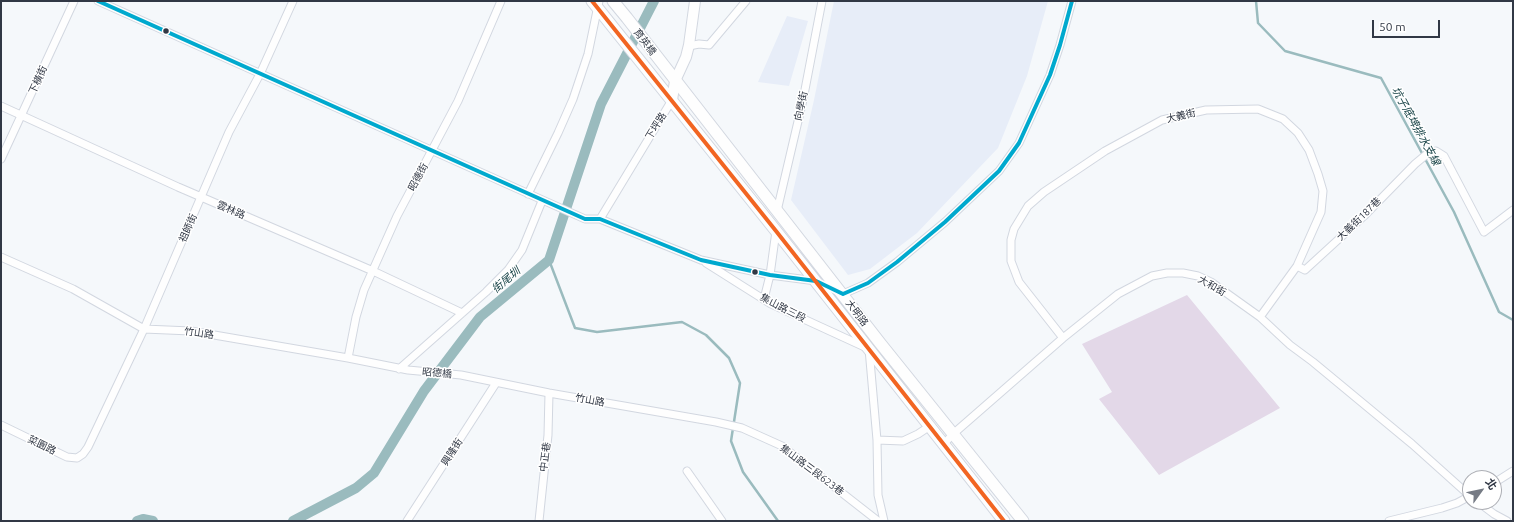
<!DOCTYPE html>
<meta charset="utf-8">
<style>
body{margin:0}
#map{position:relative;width:1514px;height:522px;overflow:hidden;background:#f5f8fb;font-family:Ubuntu,"Noto Sans TC",sans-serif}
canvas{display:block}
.frame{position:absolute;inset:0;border:2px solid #313845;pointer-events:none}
.north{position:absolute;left:1462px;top:470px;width:40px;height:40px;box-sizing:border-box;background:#fff;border:1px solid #adafb5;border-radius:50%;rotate:57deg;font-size:11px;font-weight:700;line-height:16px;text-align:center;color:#313845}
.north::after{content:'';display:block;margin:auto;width:14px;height:18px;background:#767b85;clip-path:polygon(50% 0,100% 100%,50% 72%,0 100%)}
.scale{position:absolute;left:1372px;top:20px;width:68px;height:18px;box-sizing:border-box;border:2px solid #313845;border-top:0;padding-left:5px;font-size:12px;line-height:14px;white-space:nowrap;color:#313845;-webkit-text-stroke:3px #fff;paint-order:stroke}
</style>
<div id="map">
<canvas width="1514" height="522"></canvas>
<div class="frame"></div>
<div class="north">北</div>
<div class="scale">50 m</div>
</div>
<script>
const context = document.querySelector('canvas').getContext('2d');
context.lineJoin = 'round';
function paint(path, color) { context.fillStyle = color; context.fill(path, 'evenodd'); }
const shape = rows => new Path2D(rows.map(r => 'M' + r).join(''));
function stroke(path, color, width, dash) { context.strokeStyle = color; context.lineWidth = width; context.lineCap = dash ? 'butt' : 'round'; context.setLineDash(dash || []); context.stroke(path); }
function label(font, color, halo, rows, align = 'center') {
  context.font = font + ' Ubuntu,"Noto Sans TC",sans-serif'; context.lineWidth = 3; context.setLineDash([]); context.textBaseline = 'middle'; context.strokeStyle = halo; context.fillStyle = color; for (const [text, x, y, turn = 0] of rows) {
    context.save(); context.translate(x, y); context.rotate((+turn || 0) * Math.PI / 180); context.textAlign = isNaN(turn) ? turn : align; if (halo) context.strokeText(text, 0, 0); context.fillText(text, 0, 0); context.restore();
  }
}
paint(shape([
 [834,1,1048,1,1027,76,998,148,917,233,870,269,848,275,791,200,814,100],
 [787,16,808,21,789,86,758,82]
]), '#e7edf8');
paint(shape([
 [1187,295,1280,408,1159,475,1099,399,1112,392,1082,344]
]), '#e3d8e8');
stroke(shape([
 [1256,1,1258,23,1285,51,1381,78,1454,212,1499,312,1513,320],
 [549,260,575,328,597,332,682,322,706,335,729,358,740,383,731,441,743,472,778,521]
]), '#9abbbe', 2.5);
stroke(shape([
 [137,521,143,519,153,521],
 [293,521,356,488,374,473,424,391,480,317,549,260,601,104,654,1]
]), '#9abbbe', 10);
const street = shape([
 [98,1,585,219,600,219,701,260,770,275,816,281,843,294,868,283,897,262,945,222,999,171,1019,143,1050,75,1060,45,1072,1],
 [689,46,699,44,709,45,746,1],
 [1,106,178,187,373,271,462,313],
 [1,159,74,1],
 [528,194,558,133,573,99,588,54,599,1],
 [777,211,803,100,822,1],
 [600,219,672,100],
 [1,257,73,289,144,329,191,331,348,358,408,370,461,375,549,393,716,422,742,428,782,446,878,521],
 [706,263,771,304,869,349,877,440,878,495,884,521],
 [1297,266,1305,270,1364,216,1415,164,1427,154,1436,151,1444,156,1484,232,1513,210],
 [764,299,770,275,776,231],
 [1063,338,1019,282,1011,261,1011,240,1014,229,1028,206,1044,192,1105,151,1162,120,1206,110,1258,109,1283,119,1298,133,1309,150,1318,174,1323,191,1321,212,1297,266,1260,317],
 [348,358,356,317,364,290,397,216,458,101,501,1],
 [399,369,486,292,508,270,522,250,542,201],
 [1,425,67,457,77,458,83,454,88,447,144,329,229,132,260,74,293,1],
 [877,440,903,441,918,434,930,426],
 [943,445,953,434,1063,338,1118,294,1152,276,1167,273,1183,273,1198,276,1211,282,1260,317,1290,345,1313,362,1412,444,1470,496],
 [687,471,722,521],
 [1494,483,1513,471],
 [1478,502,1494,514,1507,521],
 [407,521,496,383],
 [539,521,548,435,549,393],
 [1389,521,1442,508,1457,503,1470,496]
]);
const secondary = shape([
 [672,100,675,81,686,57,689,45,695,1]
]);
const primary = shape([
 [592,1,776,231,1004,521],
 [613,1,627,18,880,343,1023,521]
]);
stroke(street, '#d2d7e0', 9);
stroke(secondary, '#d2d7e0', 12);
stroke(primary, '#d2d7e0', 13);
stroke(street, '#fefefe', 7);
stroke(secondary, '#fefefe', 10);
stroke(primary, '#fefefe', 11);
stroke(shape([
 [98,1,585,219,600,219,701,260,770,275,816,281,843,294,868,283,897,262,945,222,999,171,1019,143,1050,75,1060,45,1072,1]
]), '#00a9ce', 4);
stroke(shape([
 [592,1,776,231,1004,521]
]), '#f26522', 4);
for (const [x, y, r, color] of [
 [166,31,3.5,"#313845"],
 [755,272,3.5,"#313845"]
]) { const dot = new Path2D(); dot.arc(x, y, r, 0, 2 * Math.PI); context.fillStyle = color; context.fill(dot); stroke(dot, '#fff', 1.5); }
label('10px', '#313845', '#fff', [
 ["育英橋",645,42,53],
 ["下橫街",38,80,-65],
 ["向學街",801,106,-78],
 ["大義街",1181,116,-13],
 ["下坪路",656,126,-59],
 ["昭德街",418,177,-61],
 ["雲林路",231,210,23],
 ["大義街187巷",1359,219,-44],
 ["祖師街",188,228,-66],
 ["大和街",1212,286,30],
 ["集山路三段",783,308,27],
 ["大明路",857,313,53],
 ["竹山路",199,333,8],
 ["昭德橋",437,373,5],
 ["竹山路",590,400,10],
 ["菜園路",42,445,26],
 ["興隆街",452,452,-57],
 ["中正巷",545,457,-83],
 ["集山路三段623巷",812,470,37]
]);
label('italic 11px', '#194448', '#fff', [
 ["坑子底埤排水支線",1416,126,61],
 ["街尾圳",506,280,-40]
]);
</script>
